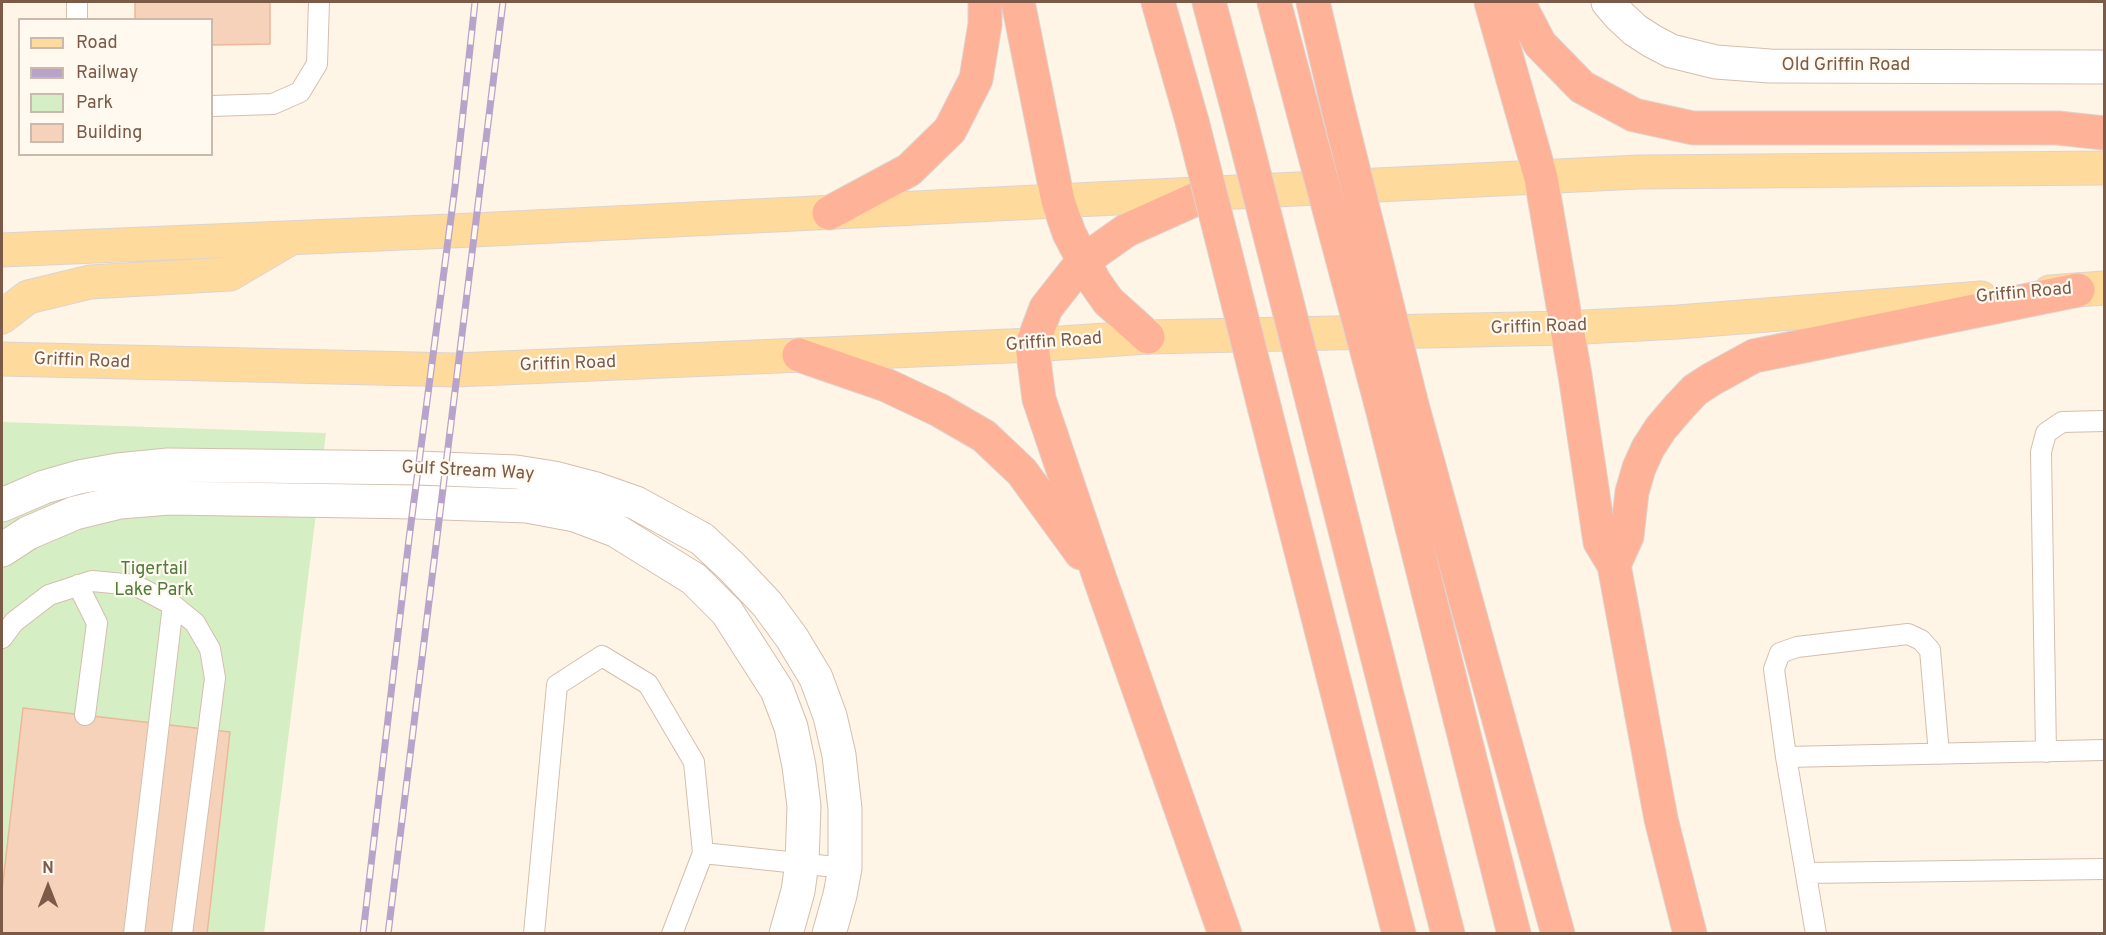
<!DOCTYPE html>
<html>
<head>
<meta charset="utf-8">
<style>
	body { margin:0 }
	#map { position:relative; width:2106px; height:935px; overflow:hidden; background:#fef5e7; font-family:Overpass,sans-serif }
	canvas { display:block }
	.frame { position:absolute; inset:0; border:3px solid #7b5a48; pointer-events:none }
	.legend { position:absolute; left:18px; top:18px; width:195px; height:138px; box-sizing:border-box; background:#fff9ef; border:2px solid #cab9ac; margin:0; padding:8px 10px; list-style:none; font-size:18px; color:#7b5a48 }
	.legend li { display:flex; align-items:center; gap:12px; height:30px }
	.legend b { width:30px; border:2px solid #cab9ac }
	.north { position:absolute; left:18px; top:857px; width:60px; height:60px; -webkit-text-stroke:4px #fff9ef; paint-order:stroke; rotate:0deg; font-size:16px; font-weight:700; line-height:24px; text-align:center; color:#7b5a48 }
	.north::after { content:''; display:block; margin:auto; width:21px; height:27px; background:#7b5a48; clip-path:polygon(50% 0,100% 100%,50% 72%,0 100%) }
</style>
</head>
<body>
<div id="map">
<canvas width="2106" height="935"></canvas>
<div class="frame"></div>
<ul class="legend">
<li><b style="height:8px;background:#ffda9d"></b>Road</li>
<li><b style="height:8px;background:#b8a3ca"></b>Railway</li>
<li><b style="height:16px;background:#d5eec3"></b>Park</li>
<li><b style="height:16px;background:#f7d2bb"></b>Building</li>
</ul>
<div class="north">N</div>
</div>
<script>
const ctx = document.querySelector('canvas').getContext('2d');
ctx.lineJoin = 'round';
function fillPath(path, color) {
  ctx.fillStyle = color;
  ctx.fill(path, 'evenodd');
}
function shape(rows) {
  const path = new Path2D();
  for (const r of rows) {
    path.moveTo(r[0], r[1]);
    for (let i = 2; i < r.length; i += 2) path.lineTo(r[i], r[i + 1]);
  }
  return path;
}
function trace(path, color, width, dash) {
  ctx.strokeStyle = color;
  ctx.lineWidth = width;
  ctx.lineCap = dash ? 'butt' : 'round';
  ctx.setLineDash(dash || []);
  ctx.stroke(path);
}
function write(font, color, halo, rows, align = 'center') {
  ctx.font = font + ' Overpass,sans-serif';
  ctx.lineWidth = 4.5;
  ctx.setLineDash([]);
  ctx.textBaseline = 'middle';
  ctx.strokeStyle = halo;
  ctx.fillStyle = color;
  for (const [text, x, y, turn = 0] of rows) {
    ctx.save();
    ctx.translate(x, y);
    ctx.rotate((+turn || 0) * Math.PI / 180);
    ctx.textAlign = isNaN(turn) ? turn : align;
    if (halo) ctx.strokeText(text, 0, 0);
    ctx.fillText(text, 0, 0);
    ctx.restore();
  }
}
const green = shape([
	[2,422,326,433,264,933,2,934]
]);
const building = shape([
	[135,2,270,2,270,44,212,45,212,20,135,20,135,2],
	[23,708,230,732,207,934,2,934,2,891,23,708]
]);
const lane = shape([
	[77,2,77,20],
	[212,106,273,104,300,92,317,64,319,2],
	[78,585,97,623,85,715],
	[2,638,14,622,49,595,92,581,135,585,173,605,195,623,210,649,215,678,182,934],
	[2046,752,2041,452,2046,433,2062,422,2104,421],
	[1786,757,2104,750],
	[703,853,845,868],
	[1806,873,2104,869],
	[134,934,173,605],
	[534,934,557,685,602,656,648,684,694,762,703,853,672,934],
	[1816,934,1786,757,1774,669,1780,653,1797,647,1908,634,1921,640,1930,650,1939,754]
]);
const street = shape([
	[1608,2,1620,16,1635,30,1652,41,1671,51,1716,62,1770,66,2104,67],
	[2,505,44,487,79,477,118,470,168,465,419,468,516,472,554,478,596,489,636,503,702,539,732,567,767,604,792,638,816,678,830,716,839,755,845,809,845,868,840,895,829,934],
	[2,550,28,533,75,513,120,502,169,498,415,502,527,506,575,515,615,530,694,579,727,612,777,690,791,727,799,766,804,806,802,863,798,891,786,934]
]);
const primary = shape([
	[2,250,474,230,1638,172,2104,168],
	[2050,292,2104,288],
	[2,317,28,297,90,282,230,274,286,241],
	[2,359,456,370,1032,345,1148,337,1566,328,1678,322,1981,298]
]);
const highway = shape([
	[1018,2,1058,201,1069,233,1094,281,1108,301,1148,337],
	[1158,2,1192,121],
	[1209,2,1239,114],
	[1274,2,1303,111],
	[1313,2,1338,108],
	[1491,2,1541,178,1575,375,1600,542,1614,565,1661,819,1690,934],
	[1518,2,1540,44,1582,87,1634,115,1693,128,2058,128,2104,133],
	[1205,195,1127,230,1083,261,1046,308,1032,345,1039,399,1100,579,1225,934],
	[829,213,909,170,950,130,976,79,985,24,985,2],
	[799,355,886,385,939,410,984,436,1022,472,1081,553],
	[1313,404,1448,934],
	[1381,404,1514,934],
	[1412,405,1558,934],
	[1265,410,1399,934],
	[1614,565,1627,536,1632,492,1639,468,1648,448,1661,428,1679,407,1695,390,1712,379,1754,356,2078,290]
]);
const rail = shape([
	[363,934,409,539,455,187,475,2],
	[388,934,503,2]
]);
const highwayBridge = shape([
	[1338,108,1412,405],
	[1303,111,1381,404],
	[1239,114,1313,404],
	[1192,121,1265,410]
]);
const streetNames = [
	["Old Griffin Road",1846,66],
	["Griffin Road",2024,294,-5],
	["Griffin Road",1539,328,-2],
	["Griffin Road",1054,343,-4],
	["Griffin Road",82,362,2],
	["Griffin Road",568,365,-2],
	["Gulf Stream Way",468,472,3]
];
const parkNames = [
	["Tigertail",154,570],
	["Lake Park",154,591]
];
fillPath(green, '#d5eec3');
fillPath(building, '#f7d2bb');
trace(building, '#ebb89a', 1.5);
trace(lane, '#d4beae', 22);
trace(street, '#d4beae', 35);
trace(primary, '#ddd4cf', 35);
trace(highway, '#ddd4cf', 35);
trace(lane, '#fff', 20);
trace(street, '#fff', 33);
trace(primary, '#ffda9d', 33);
trace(highway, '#feb298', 33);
trace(rail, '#b8a3ca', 7);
trace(rail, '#fff9ef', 4.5, [14]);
trace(highwayBridge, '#ddd4cf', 35, []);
trace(highwayBridge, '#feb298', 33);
write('18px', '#7b5a48', '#fff9ef', streetNames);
write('18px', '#4f7c3c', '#fff9ef', parkNames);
</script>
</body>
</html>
